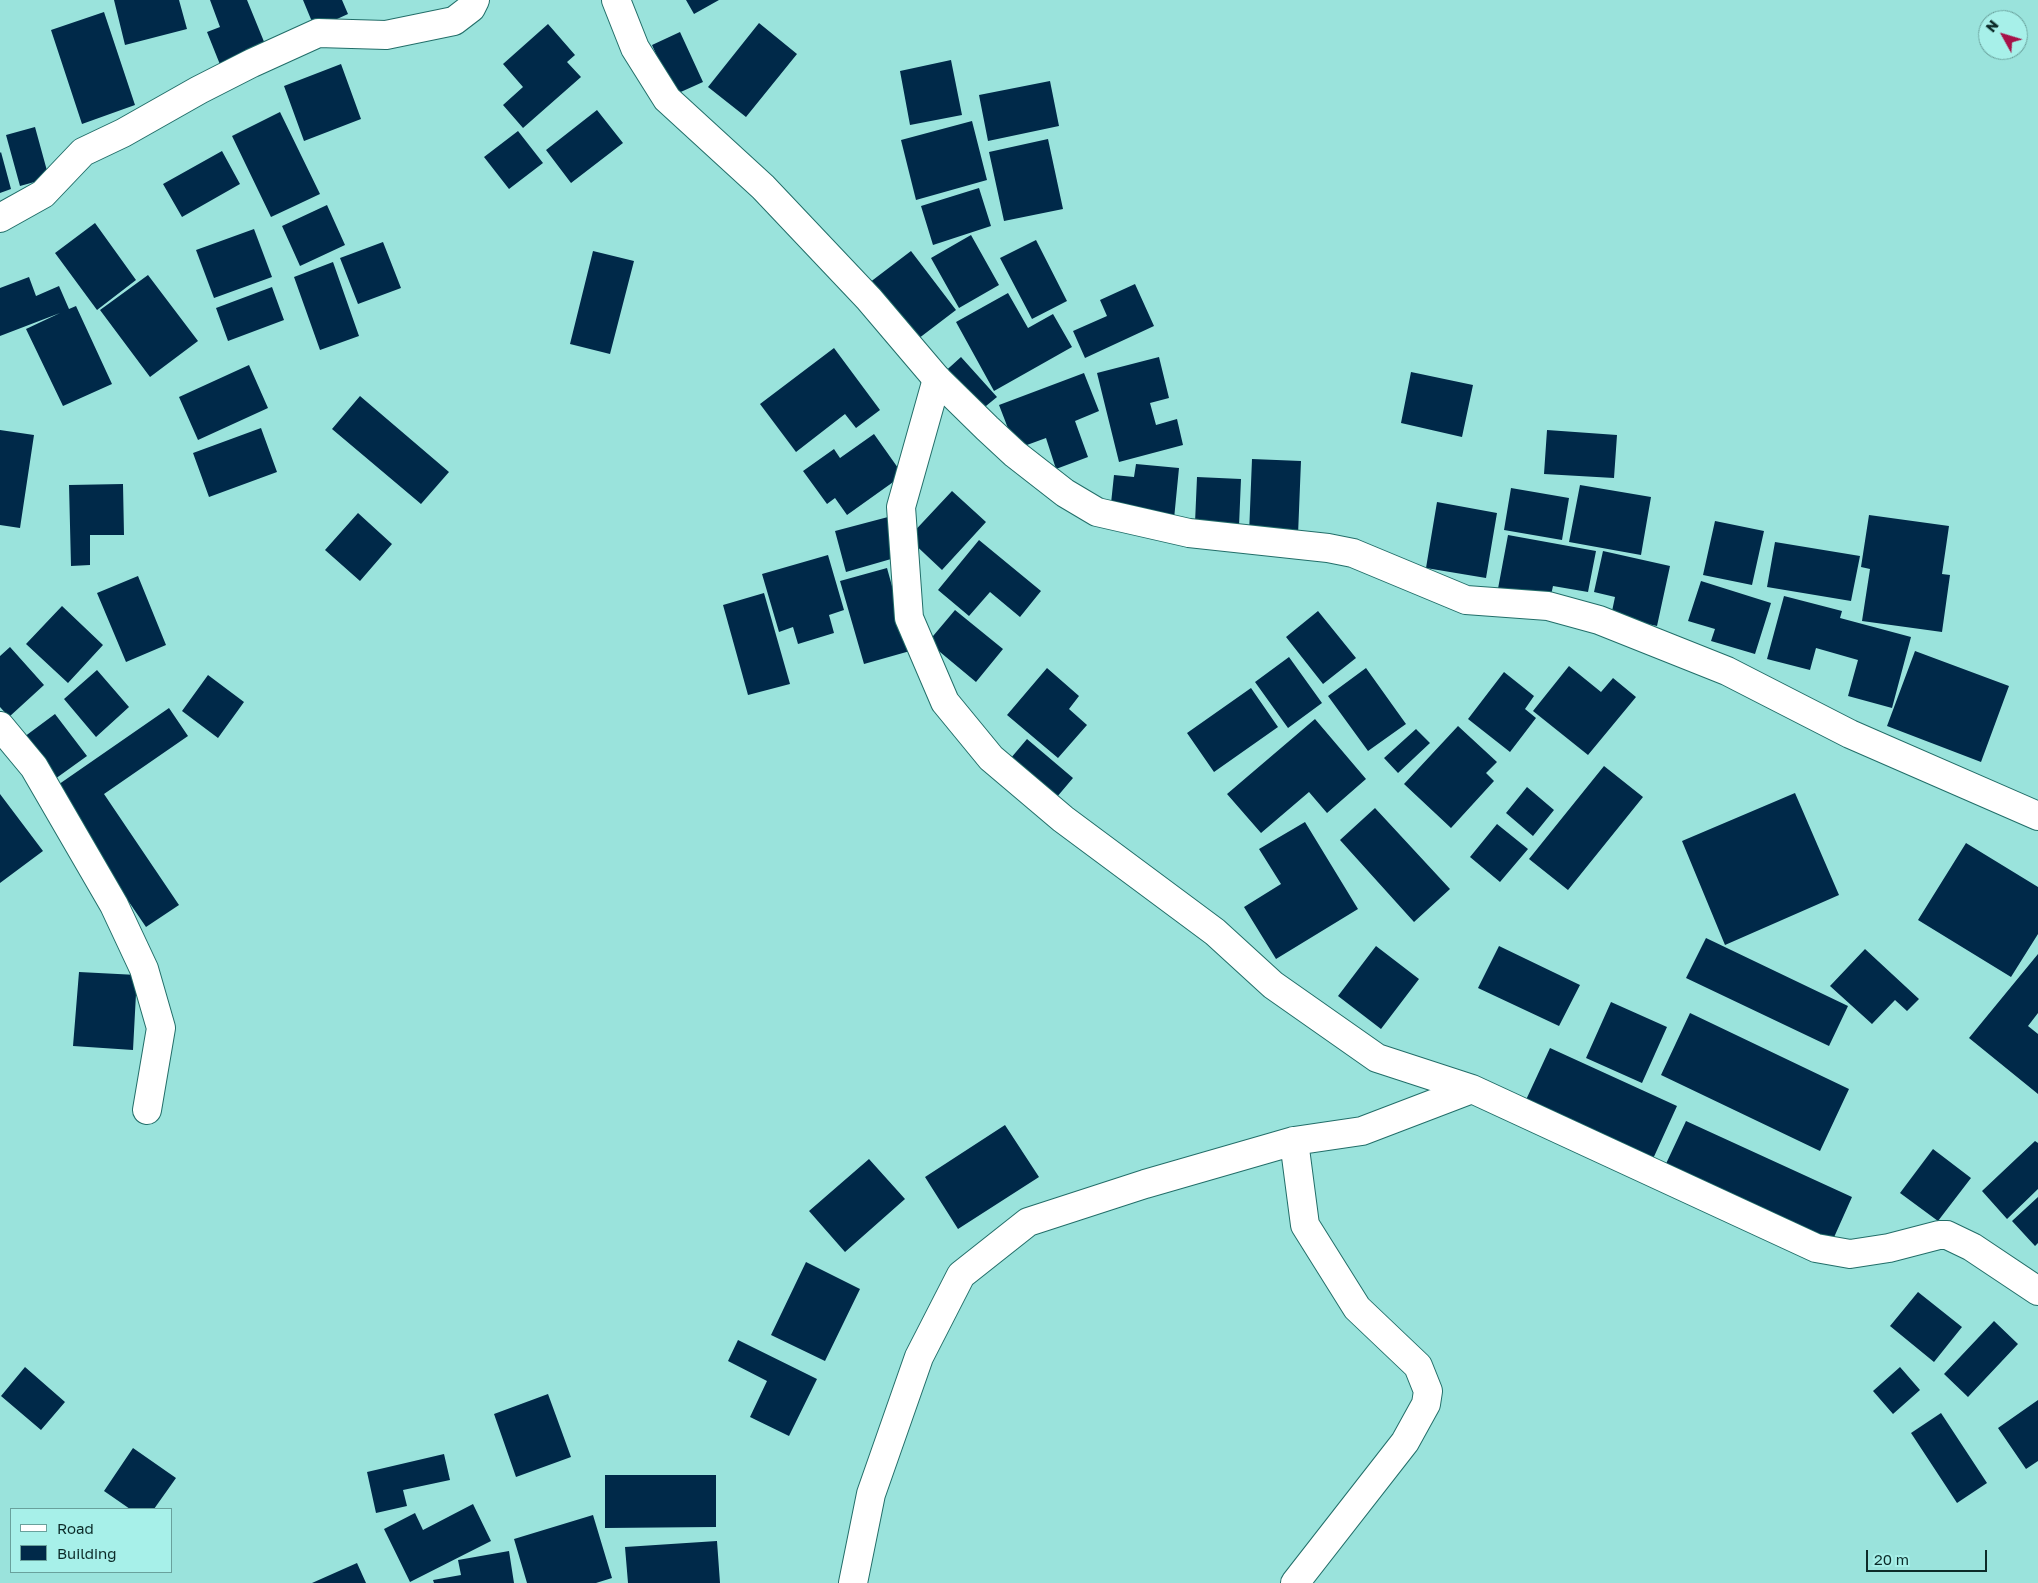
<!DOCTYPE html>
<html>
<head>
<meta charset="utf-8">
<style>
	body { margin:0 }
	#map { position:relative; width:2038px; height:1583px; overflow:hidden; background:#9ae3dc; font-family:"Golos Text",sans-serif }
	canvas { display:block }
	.legend { position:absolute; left:10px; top:1508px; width:162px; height:65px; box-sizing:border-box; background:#a7f0e9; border:1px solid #69a19c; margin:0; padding:6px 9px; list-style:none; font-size:15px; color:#0c2b29 }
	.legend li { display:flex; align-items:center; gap:10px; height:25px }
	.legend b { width:25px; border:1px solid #69a19c }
	.north { position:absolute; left:1978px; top:10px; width:50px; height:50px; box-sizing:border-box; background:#a7f0e9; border:1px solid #69a19c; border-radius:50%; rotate:309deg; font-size:14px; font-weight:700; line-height:20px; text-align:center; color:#0c2b29 }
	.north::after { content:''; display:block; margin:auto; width:18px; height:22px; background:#a71148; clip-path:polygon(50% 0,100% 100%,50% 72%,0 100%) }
	.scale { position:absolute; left:1866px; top:1550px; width:121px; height:22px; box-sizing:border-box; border:2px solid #0c2b29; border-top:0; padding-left:6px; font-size:15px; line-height:18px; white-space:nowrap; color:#0c2b29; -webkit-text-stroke:4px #a7f0e9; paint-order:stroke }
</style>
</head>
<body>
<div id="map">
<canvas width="2038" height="1583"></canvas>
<ul class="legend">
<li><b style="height:6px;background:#fff"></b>Road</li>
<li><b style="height:14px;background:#002949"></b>Building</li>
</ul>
<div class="north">N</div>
<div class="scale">20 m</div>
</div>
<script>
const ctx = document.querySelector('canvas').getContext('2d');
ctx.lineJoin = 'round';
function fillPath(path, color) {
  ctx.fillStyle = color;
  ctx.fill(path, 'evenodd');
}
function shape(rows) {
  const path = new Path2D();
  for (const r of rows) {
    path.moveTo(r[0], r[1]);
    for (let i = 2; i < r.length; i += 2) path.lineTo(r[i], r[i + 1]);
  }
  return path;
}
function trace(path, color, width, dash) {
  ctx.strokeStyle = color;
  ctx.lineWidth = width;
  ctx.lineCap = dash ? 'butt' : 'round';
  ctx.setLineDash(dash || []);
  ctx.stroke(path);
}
const building = shape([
	[114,0,179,0,187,29,125,45],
	[210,0,247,0,267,49,221,67,207,32,220,27],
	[303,0,342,0,348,14,315,29],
	[686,0,719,0,694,14],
	[104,12,135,105,82,124,51,30],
	[759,23,797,54,746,117,708,87],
	[548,24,575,55,567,62,581,77,523,128,503,105,523,87,503,64],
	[680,32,703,82,674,95,652,45],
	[951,60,962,115,910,125,900,71],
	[341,64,361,119,304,141,284,86],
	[1050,81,1059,126,988,141,979,95],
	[597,110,623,143,571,183,546,150],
	[280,112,320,194,271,217,232,136],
	[972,121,987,180,916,200,901,140],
	[35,127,49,178,20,186,6,135],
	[518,131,543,163,509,189,484,157],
	[1048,139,1063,209,1004,221,989,152],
	[222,151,240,184,182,217,163,184],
	[1,152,11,189,0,193,0,153],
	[979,188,991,226,933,245,921,206],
	[327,205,345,245,300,266,282,226],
	[95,223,136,280,97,310,55,253],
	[254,229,272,277,214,298,196,250],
	[971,235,999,285,959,308,931,258],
	[1036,240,1067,301,1032,319,1000,258],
	[383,242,401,288,358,304,340,258],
	[593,251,634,261,610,354,570,344],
	[911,251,956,310,910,345,865,286],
	[333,262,359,336,320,350,294,277],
	[148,275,198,341,150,377,100,310],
	[29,277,36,296,59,286,69,309,76,306,112,384,63,406,26,329,60,313,0,336,0,288],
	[1135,284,1154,326,1085,358,1073,331,1107,316,1100,300],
	[272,287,284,320,228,341,216,308],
	[1008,293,1028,328,1053,314,1072,347,994,391,956,322],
	[834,348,880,410,856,428,845,414,796,452,760,404],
	[961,357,997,397,975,415,940,376],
	[1159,357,1169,398,1150,403,1156,425,1177,419,1183,445,1119,462,1097,373],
	[249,365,268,408,198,440,179,397],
	[1411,372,1473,385,1462,437,1401,423],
	[1084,373,1099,411,1075,421,1088,457,1056,469,1046,438,1016,449,999,405],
	[360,396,449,472,421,504,332,429],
	[261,428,277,472,209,497,193,453],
	[0,430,34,435,20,528,0,525],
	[1547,430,1617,435,1614,478,1544,474],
	[874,434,903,475,847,515,835,498,827,504,803,471,834,449,840,458],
	[1252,459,1301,461,1298,535,1249,534],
	[1136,464,1179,468,1174,519,1110,513,1114,475,1134,477],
	[1197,477,1241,479,1239,526,1195,523],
	[123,484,124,535,90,535,90,565,71,566,69,485],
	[1580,485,1651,497,1641,555,1569,542],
	[1511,488,1569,498,1562,540,1504,530],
	[952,491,986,522,942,570,908,538],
	[1437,502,1497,513,1486,578,1426,568],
	[358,513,392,544,360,581,325,550],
	[1869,515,1949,526,1942,574,1950,575,1942,632,1862,621,1870,569,1861,567],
	[888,517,898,557,846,572,835,531],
	[1715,521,1764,531,1752,585,1703,575],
	[1508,535,1596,551,1588,592,1553,586,1549,604,1497,594],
	[979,540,1041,591,1020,617,990,592,969,616,938,590],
	[1775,542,1860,556,1851,601,1767,587],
	[1603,551,1670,566,1657,626,1611,616,1615,597,1594,592],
	[828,555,844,610,829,615,834,633,798,644,793,627,779,632,762,574],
	[887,568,910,651,864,664,840,581],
	[138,576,166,645,126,662,97,593],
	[1701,581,1771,603,1755,654,1711,641,1715,629,1688,621],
	[764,593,790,684,748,695,723,605],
	[1784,596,1842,611,1840,618,1911,637,1892,708,1848,696,1858,660,1816,648,1810,670,1767,659],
	[62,606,103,645,68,683,26,644],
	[955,610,1003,649,976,682,928,642],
	[1318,611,1356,658,1323,684,1286,637],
	[10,647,44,685,9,717,0,707,0,656],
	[1915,651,2009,686,1981,762,1887,726],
	[1289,657,1322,703,1288,728,1255,682],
	[1569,666,1601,692,1613,678,1636,697,1588,755,1533,711],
	[1047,668,1079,696,1069,709,1087,725,1058,758,1007,715],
	[1366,668,1406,724,1368,751,1328,696],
	[97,670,129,707,96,737,64,699],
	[1504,672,1534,696,1525,709,1536,718,1510,752,1468,719],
	[208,675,244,702,218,738,182,711],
	[1251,688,1278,727,1214,772,1187,733],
	[169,708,188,736,104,794,179,905,146,927,52,789],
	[55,714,87,756,55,779,24,737],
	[1315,719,1366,779,1327,813,1309,792,1261,833,1227,794],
	[1458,726,1497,762,1486,773,1494,781,1451,828,1404,784],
	[1416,729,1430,743,1398,773,1384,758],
	[1027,739,1073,778,1051,804,1005,765],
	[1604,766,1643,797,1568,890,1529,859],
	[1527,787,1554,810,1533,836,1506,813],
	[1795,793,1839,895,1725,945,1682,841],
	[0,794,43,851,0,883],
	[1375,808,1450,889,1414,922,1340,840],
	[1305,822,1358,909,1276,959,1244,907,1281,884,1259,849],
	[1497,824,1528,849,1500,882,1470,857],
	[1966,843,2038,887,2038,934,2011,977,1918,920],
	[1706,938,1848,1006,1829,1046,1686,978],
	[1376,946,1419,979,1381,1029,1338,996],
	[1499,946,1580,985,1559,1026,1478,988],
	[1865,949,1919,999,1907,1011,1895,1000,1872,1024,1830,986],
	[2038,954,2038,1013,2028,1026,2038,1034,2038,1094,1969,1038],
	[79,972,137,975,133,1050,73,1046],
	[1611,1002,1667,1027,1642,1083,1586,1058],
	[1690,1013,1849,1089,1820,1151,1661,1075],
	[1550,1048,1677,1106,1652,1161,1525,1102],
	[1686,1121,1852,1197,1831,1244,1664,1168],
	[1005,1125,1039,1177,958,1229,925,1177],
	[2035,1141,2038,1143,2038,1189,2007,1219,1982,1191],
	[1933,1149,1971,1178,1938,1221,1900,1193],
	[869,1159,905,1199,845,1252,809,1211],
	[2038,1197,2038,1243,2035,1246,2012,1221],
	[806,1262,860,1289,825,1361,771,1335],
	[1918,1292,1962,1327,1934,1362,1890,1326],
	[1994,1321,2018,1344,1968,1397,1944,1374],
	[738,1340,817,1379,789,1436,750,1417,767,1381,728,1361],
	[25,1367,65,1402,41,1430,1,1396],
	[1900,1367,1920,1390,1893,1414,1873,1391],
	[548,1394,571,1457,516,1477,494,1414],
	[2038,1400,2038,1461,2026,1469,1998,1428],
	[1941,1413,1987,1483,1957,1503,1911,1433],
	[133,1448,176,1478,154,1509,130,1509,104,1491],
	[444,1454,450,1480,403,1490,407,1506,376,1513,367,1472],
	[605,1475,716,1475,716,1527,605,1528],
	[473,1504,491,1541,410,1582,384,1529,415,1513,423,1530],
	[593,1515,612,1578,596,1583,527,1583,514,1539],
	[717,1541,720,1583,628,1583,625,1547],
	[509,1551,514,1583,434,1583,433,1580,461,1575,458,1560],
	[357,1563,366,1583,312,1583]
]);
const street = shape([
	[0,218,43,194,83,152,123,133,199,90,252,63,318,33,386,35,454,21,471,8,475,0],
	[937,379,901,507,909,618,945,702,991,758,1063,819,1215,932,1273,985,1377,1058,1472,1089],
	[0,726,34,767,114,905,144,969,161,1028,147,1110],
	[1294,1141,1305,1225,1357,1308,1418,1366,1428,1391,1426,1404,1405,1442,1295,1583],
	[853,1583,871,1494,919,1357,961,1275,1028,1222,1145,1184,1294,1141,1362,1131,1472,1089,1816,1248,1850,1254,1889,1248,1939,1235,1947,1235,1972,1247,2038,1291]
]);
const secondary = shape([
	[616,0,635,48,667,99,763,187,869,299,937,379,987,428,1015,454,1065,493,1097,512,1189,533,1328,548,1353,553,1466,600,1548,606,1599,620,1727,671,1850,734,2038,816]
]);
fillPath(building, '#002949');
trace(street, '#226e69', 30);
trace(secondary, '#226e69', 30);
trace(street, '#fff', 28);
trace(secondary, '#fff', 28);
</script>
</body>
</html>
